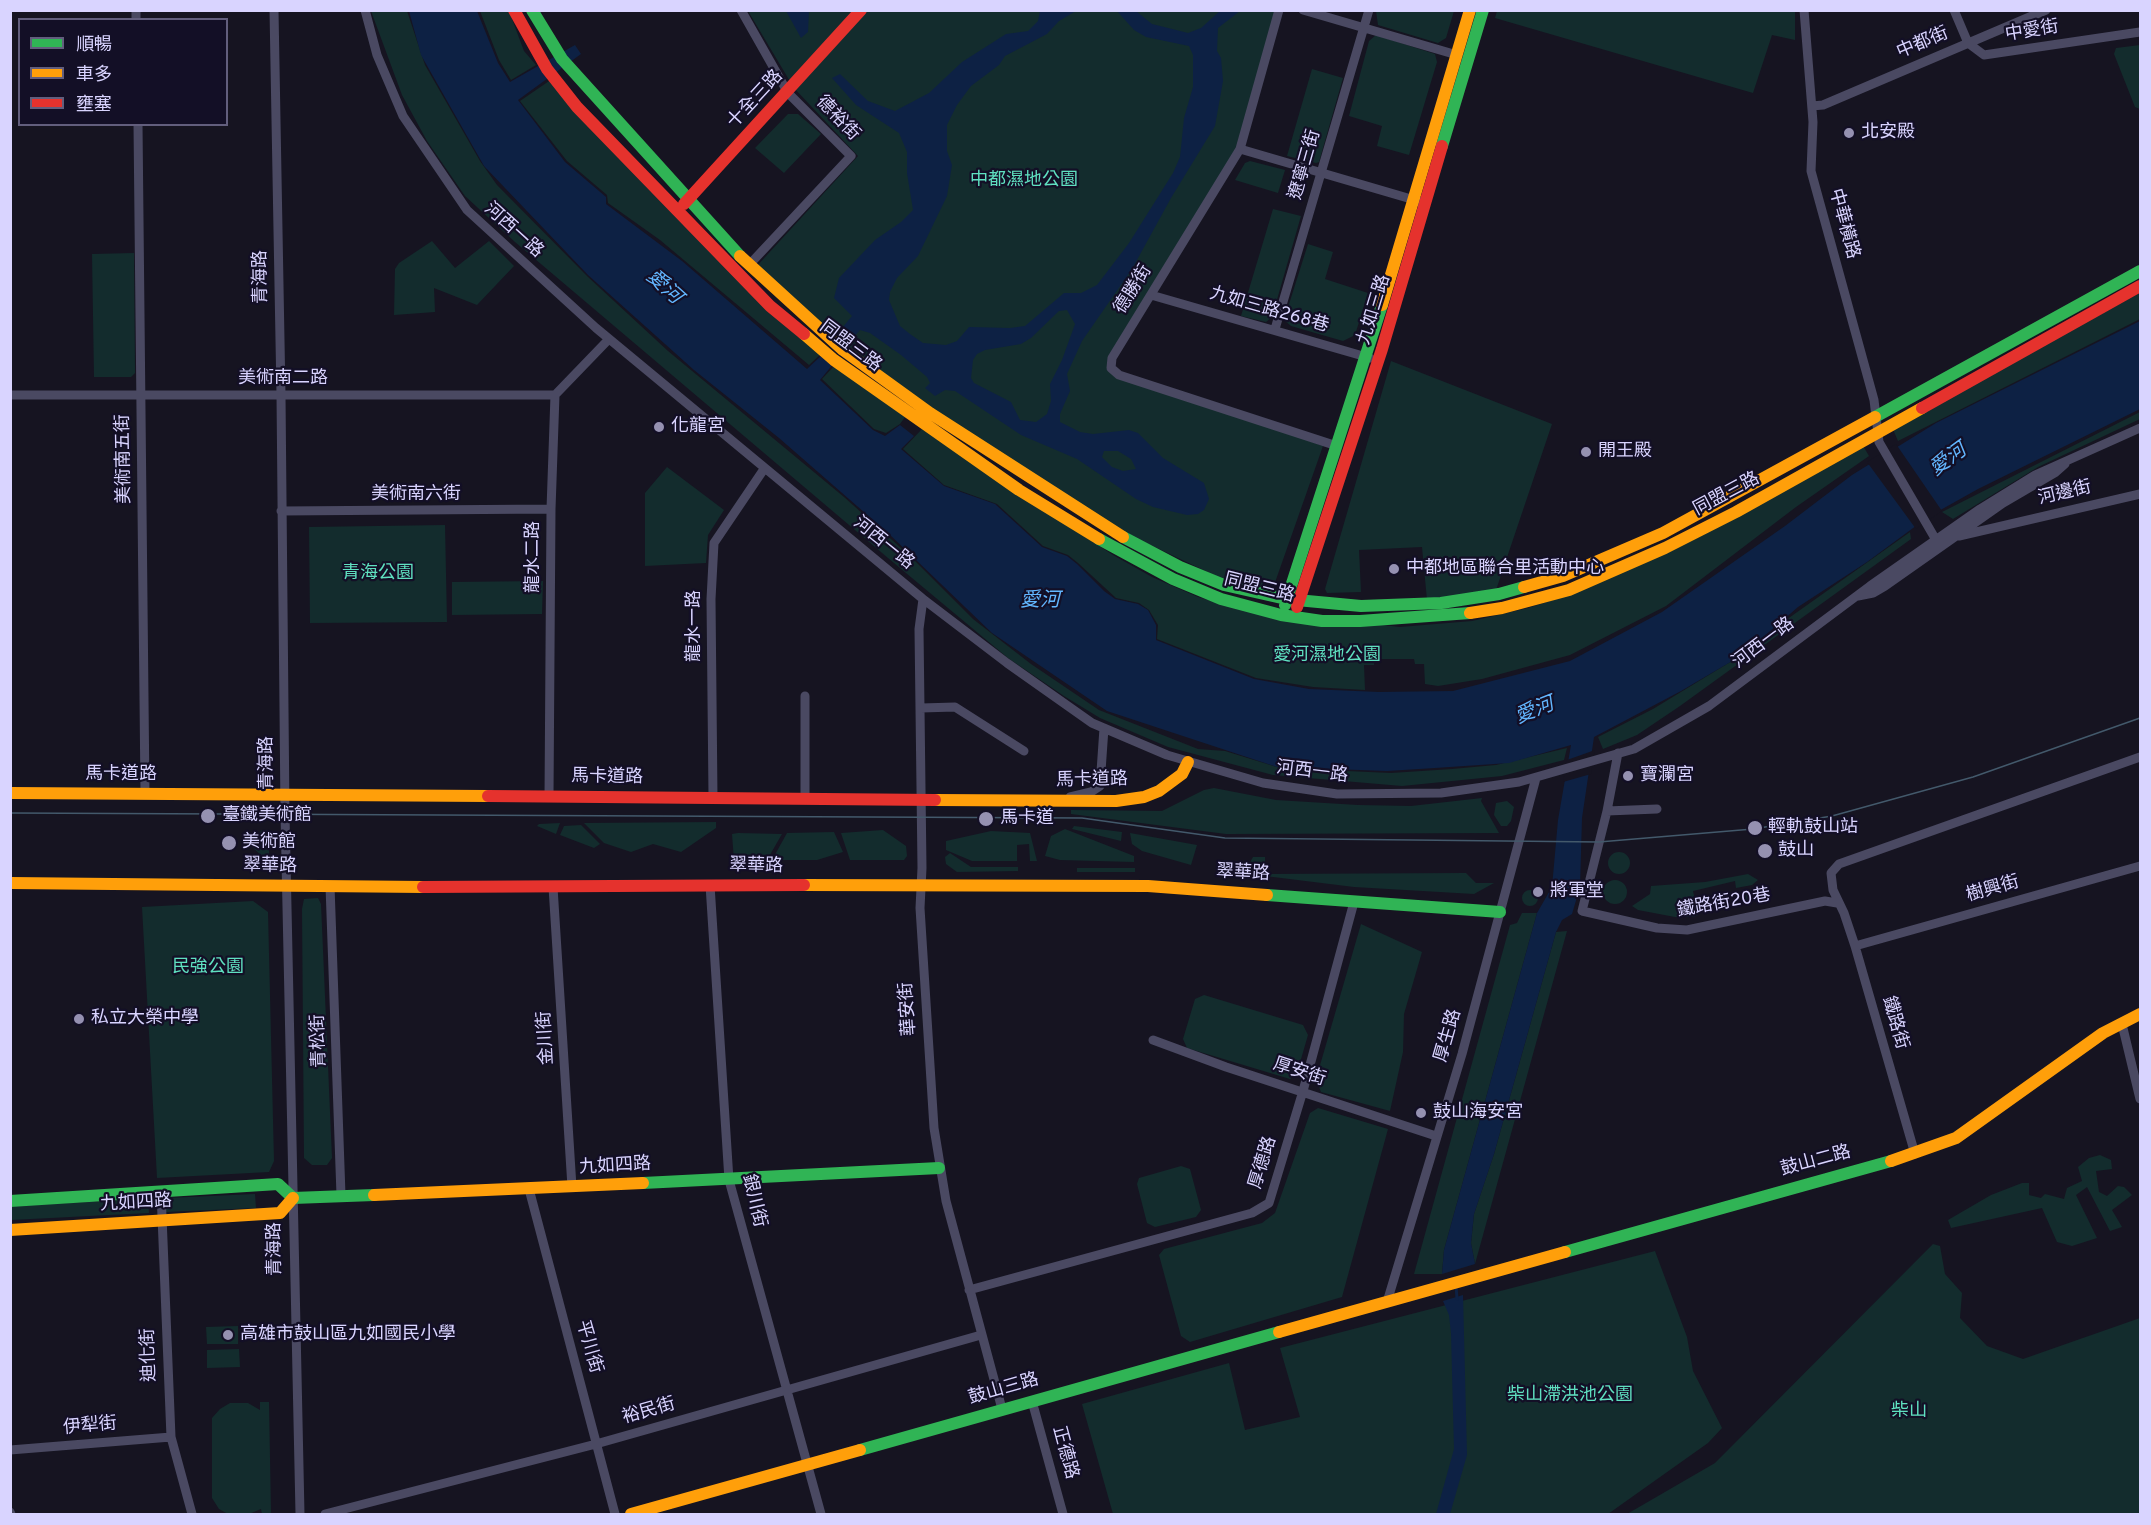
<!DOCTYPE html>
<html>
<head>
<meta charset="utf-8">
<style>
	body { margin:0 }
	#map { position:relative; width:2151px; height:1525px; overflow:hidden; background:#161421; font-family:Overpass,"Noto Sans TC",sans-serif }
	canvas { display:block }
	.frame { position:absolute; inset:0; border:12px solid #d9d4ff; pointer-events:none }
	.legend { position:absolute; left:18px; top:18px; width:210px; height:108px; box-sizing:border-box; background:#130f26; border:2px solid #625e7d; margin:0; padding:8px 10px; list-style:none; font-size:18px; color:#d9d4ff }
	.legend li { display:flex; align-items:center; gap:12px; height:30px }
	.legend b { width:30px; border:2px solid #625e7d }
</style>
</head>
<body>
<div id="map">
<canvas width="2151" height="1525"></canvas>
<div class="frame"></div>
<ul class="legend">
<li><b style="height:8px;background:#30b455"></b>順暢</li>
<li><b style="height:8px;background:#ff9f0a"></b>車多</li>
<li><b style="height:8px;background:#e5322d"></b>壅塞</li>
</ul>
</div>
<script>
const ctx = document.querySelector('canvas').getContext('2d');
ctx.lineJoin = 'round';
function fillPath(path, color) {
  ctx.fillStyle = color;
  ctx.fill(path, 'evenodd');
}
function shape(rows) {
  const path = new Path2D();
  for (const r of rows) {
    if (r.length === 3) {
      path.moveTo(r[0] + r[2], r[1]);
      path.arc(r[0], r[1], r[2], 0, 2 * Math.PI);
      continue;
    }
    path.moveTo(r[0], r[1]);
    for (let i = 2; i < r.length; i += 2) path.lineTo(r[i], r[i + 1]);
  }
  return path;
}
function trace(path, color, width, dash) {
  ctx.strokeStyle = color;
  ctx.lineWidth = width;
  ctx.lineCap = dash ? 'butt' : 'round';
  ctx.setLineDash(dash || []);
  ctx.stroke(path);
}
function write(font, color, halo, rows, align = 'center') {
  ctx.font = font + ' Overpass,"Noto Sans TC",sans-serif';
  ctx.lineWidth = 4.5;
  ctx.setLineDash([]);
  ctx.textBaseline = 'middle';
  ctx.strokeStyle = halo;
  ctx.fillStyle = color;
  for (const [text, x, y, turn = 0] of rows) {
    ctx.save();
    ctx.translate(x, y);
    ctx.rotate((+turn || 0) * Math.PI / 180);
    ctx.textAlign = isNaN(turn) ? turn : align;
    if (halo) ctx.strokeText(text, 0, 0);
    ctx.fillText(text, 0, 0);
    ctx.restore();
  }
}
const green = shape([
	[371,11,407,11,425,65,480,161,497,185,588,277,668,351,844,497,911,557,973,619,1031,664,1099,710,1198,749,1225,751,1280,768,1391,773,1452,769,1496,765,1567,748,1564,760,1502,776,1402,786,1273,775,1168,747,1100,718,1064,696,1008,658,888,558,515,242,465,196,427,141,402,95],
	[480,11,509,11,524,51,536,65,511,80,499,60],
	[748,11,1279,11,1240,149,1112,358,1111,368,1323,446,1272,591,1218,577,1134,537,1030,474,931,409,846,345,756,267,858,156,794,88],
	[1376,11,1376,10,1454,11,1446,38,1438,43,1378,25],
	[1497,11,1795,11,1795,40,1772,35,1753,93,1495,18],
	[1376,35,1435,54,1437,62,1409,155,1377,146,1382,126,1349,116,1369,41],
	[2140,45,2140,109,2135,107,2114,54,2116,48],
	[1312,69,1343,78,1319,162,1316,163,1287,156],
	[552,79,822,353,809,365,660,240,608,203,607,195,567,161,520,101],
	[788,114,798,114,821,134,784,173,755,148],
	[1250,161,1285,170,1278,193,1235,180,1245,163],
	[1273,209,1301,216,1272,317,1266,322,1241,316],
	[432,241,455,268,489,241,514,266,477,305,434,288,435,312,394,315,395,269,399,263],
	[1308,244,1333,252,1325,279,1368,293,1355,335,1343,341,1291,326,1284,320],
	[134,253,135,373,131,377,94,377,92,254],
	[2140,293,2140,319,1898,441,1892,427],
	[1391,361,1552,424,1496,590,1427,600,1422,547,1359,550,1361,592,1327,593,1325,589],
	[836,364,905,417,900,424,886,433,874,429,822,379],
	[2140,412,2140,419,2038,467,1953,519,1942,512],
	[922,429,1113,555,1152,577,1198,597,1235,608,1400,627,1472,621,1528,608,1575,593,1862,444,1869,456,1796,507,1666,606,1570,655,1482,679,1438,686,1425,684,1424,664,1415,664,1414,659,1374,659,1374,665,1364,665,1365,690,1313,687,1256,678,1157,639,1158,625,1149,610,1139,603,1116,598,1078,563,1068,555,1043,546,997,504,944,485,903,449],
	[667,467,724,510,708,535,706,563,645,566,645,493],
	[445,525,447,622,310,623,309,527],
	[1910,532,1911,539,1680,706,1637,735,1603,749,1598,737,1653,709,1745,653,1786,620],
	[543,581,542,614,452,615,452,582],
	[1214,788,1276,800,1358,805,1411,806,1482,798,1481,801,1499,833,1226,834,1071,814,1071,810,1162,811,1204,790],
	[1507,801,1514,807,1511,821,1507,826,1501,826,1494,815,1496,803],
	[716,822,716,828,681,852,653,844,631,852,604,843,584,823],
	[560,823,556,834,537,826,539,824],
	[581,825,600,844,594,848,560,835,564,826],
	[1074,826,1122,832,1121,841,1072,829],
	[1065,829,1134,856,1134,862,1060,860,1045,856,1051,836],
	[262,830,269,830,269,858,264,858,249,844],
	[883,830,906,846,907,856,904,860,850,860,841,833],
	[991,831,1030,833,1037,861,1030,861,1029,844,1017,845,1017,861,972,861,946,850,946,841],
	[834,832,843,852,817,860,772,860,787,833],
	[738,833,782,834,767,860,734,861,732,834],
	[1130,833,1197,845,1191,865,1142,851,1132,844],
	[1619,863,11],
	[950,853,971,867,1018,867,1018,871,957,872,946,864,945,857],
	[1253,857,1265,857,1265,874,1466,873,1476,883,1494,883,1474,894,1354,887,1249,874,1248,866],
	[1077,868,1135,868,1135,872,1077,872],
	[1748,874,1758,880,1752,885,1736,888,1735,881,1693,891,1698,915,1694,917,1675,917,1638,910,1632,906,1650,894,1651,886,1705,882],
	[1615,892,12],
	[1751,890,1767,900,1758,902,1757,898,1742,901,1741,892],
	[1530,898,8],
	[318,898,321,904,332,1158,327,1165,312,1165,304,1158,302,909,304,899],
	[253,901,268,912,274,1161,269,1172,157,1178,142,907],
	[1522,913,1537,913,1444,1250,1442,1274,1414,1274,1510,925,1517,923],
	[1361,924,1422,952,1404,1014,1403,1052,1390,1111,1321,1092,1316,1079],
	[1567,931,1475,1264,1471,1243,1474,1214,1494,1154,1556,932],
	[1204,995,1303,1025,1308,1035,1297,1073,1290,1079,1187,1048,1183,1039,1195,999],
	[1318,1108,1388,1129,1342,1297,1190,1342,1181,1336,1159,1255,1164,1249,1262,1223,1275,1213,1310,1113],
	[2100,1155,2111,1160,2112,1169,2096,1171,2099,1192,2107,1196,2118,1186,2124,1187,2132,1195,2112,1210,2122,1227,2110,1231,2087,1187,2076,1195,2097,1238,2072,1246,2057,1242,2042,1208,1951,1228,1948,1220,1991,1195,2022,1183,2029,1183,2029,1195,2041,1198,2045,1194,2064,1199,2067,1188,2082,1181,2078,1167,2089,1158],
	[1181,1166,1190,1169,1201,1210,1196,1217,1155,1227,1147,1223,1137,1184,1139,1178],
	[255,1194,256,1208,166,1212,166,1198],
	[148,1199,149,1213,11,1220,11,1206],
	[1933,1244,1940,1246,1945,1274,1962,1293,1960,1318,1987,1346,2023,1359,2140,1318,2140,1514,1627,1514,1715,1463],
	[1655,1251,1687,1337,1693,1371,1722,1428,1708,1443,1608,1514,1113,1514,1082,1404,1229,1363,1245,1430,1300,1417,1280,1348],
	[238,1326,238,1344,207,1344,206,1327],
	[239,1349,240,1367,207,1368,207,1350],
	[260,1402,269,1402,271,1514,262,1514,261,1509,249,1514,228,1514,219,1509,212,1498,212,1418,220,1409,230,1403,248,1403,260,1410]
]);
const water = shape([
	[409,11,477,11,498,63,510,82,575,45,581,54,518,100,565,162,606,197,606,204,682,261,807,369,823,354,834,363,820,380,873,430,885,436,900,425,914,436,901,449,944,486,995,504,1042,547,1067,556,1077,564,1104,591,1115,599,1138,604,1148,610,1156,625,1156,640,1254,679,1309,689,1379,692,1453,691,1570,661,1662,612,1785,526,1852,475,1936,423,2140,321,2140,409,1978,489,1928,517,1867,562,1798,607,1744,654,1681,691,1594,737,1582,818,1580,887,1572,914,1562,920,1556,932,1494,1154,1474,1214,1471,1243,1475,1264,1442,1274,1444,1250,1537,913,1552,887,1558,820,1571,745,1509,763,1435,768,1387,771,1277,767,1107,711,992,633,888,533,779,438,694,370,588,275,484,166,421,55],
	[786,11,809,11,808,32,801,38],
	[1040,11,1076,11,1059,21,1047,34,1005,56,999,65,971,86,957,105,947,125,947,151,952,165,947,196,918,256,897,278,890,292,889,300,900,326,910,334,923,343,946,345,957,341,969,327,1010,328,1025,326,1064,293,1081,293,1097,285,1129,243,1173,173,1180,157,1184,118,1193,87,1193,55,1189,46,1146,37,1134,30,1117,11,1136,11,1152,24,1188,33,1201,28,1220,11,1240,11,1218,28,1217,51,1221,58,1223,81,1215,126,1171,198,1132,269,1082,341,1067,374,1070,391,1060,414,1060,422,1080,432,1093,434,1129,430,1138,433,1163,458,1204,483,1209,499,1204,510,1198,514,1187,515,1153,507,1136,499,1077,459,1021,435,955,391,945,390,935,396,925,388,930,383,927,377,901,355,870,333,860,330,853,338,842,328,852,316,834,298,839,278,875,240,901,222,913,210,907,173,907,152,899,133,856,105,832,78,840,74,868,101,895,111,929,93,962,62,1006,34,1028,31,1038,21],
	[1067,310,1075,324,1062,360,1050,384,1051,401,1047,414,1036,422,1020,420,1011,402,974,383,971,378,973,360,977,354,985,350,1021,344,1031,338,1059,311],
	[1104,451,1118,451,1131,459,1136,469,1123,471,1112,467,1102,457],
	[1463,1295,1467,1455,1450,1514,1436,1514,1454,1449,1451,1333,1449,1315,1443,1301]
]);
const pier = shape([
	[1896,444,1942,511,1916,529,1867,462],
	[1595,750,1591,774,1563,782,1567,760]
]);
const stream = shape([
	[1456,1285,1457,1299]
]);
const street = shape([
	[136,10,136,20],
	[274,10,281,395,285,814,300,1514],
	[365,10,377,55,403,116,467,210,596,328,923,599,1007,663,1092,723,1167,755,1263,783,1337,794,1441,793,1519,782,1634,749,1709,706,1870,586,1980,509,2035,475,2140,428],
	[741,10,788,93,851,156,749,265],
	[1279,10,1240,149,1112,358,1111,368,1119,375,1337,446],
	[1303,10,1457,55],
	[1804,10,1813,122,1811,171,1874,400,1879,442,1936,540],
	[1954,10,1968,43,1984,55,2140,32],
	[1812,106,1823,105,2046,10],
	[138,124,145,793],
	[1240,149,1418,201],
	[1151,295,1370,358],
	[1275,329,1369,10],
	[10,395,555,395],
	[281,511,551,509],
	[1959,536,2140,494],
	[1858,596,1873,593,1885,586,2003,503,2056,472,2065,464],
	[923,599,919,629,922,868,920,908,934,1128,946,1201,1002,1409],
	[921,708,955,707,1024,751],
	[1618,753,1607,811,1582,911,1657,928,1687,930,1825,901,1837,903],
	[549,796,551,509,555,395,609,339],
	[805,796,805,696],
	[713,797,711,599,714,543,764,469],
	[1070,797,1091,792,1100,786,1104,728],
	[1607,811,1657,809],
	[710,885,729,1180,821,1514],
	[330,886,341,1195],
	[553,887,572,1187],
	[1855,946,2140,866],
	[2122,1024,2140,1099],
	[1153,1040,1226,1067,1436,1136],
	[1915,1154,1855,946,1844,913,1833,890,1831,873,1839,864,2140,757],
	[529,1189,615,1514],
	[161,1192,171,1437,192,1514],
	[969,1290,1252,1213,1269,1203,1303,1091,1354,902],
	[1387,1302,1462,1054,1536,778],
	[1032,1401,1063,1514],
	[10,1450,171,1437],
	[10,1512,11,1514],
	[325,1514,596,1444,981,1335]
]);
const fast = shape([
	[532,10,562,59,740,256],
	[1442,146,1483,10],
	[1875,417,2140,271],
	[1123,537,1180,567,1224,585,1286,599,1361,606,1441,603,1499,594,1524,587],
	[1099,539,1173,579,1221,599,1281,615,1322,621,1360,621,1470,613],
	[1285,605,1382,305],
	[1267,895,1500,912],
	[643,1183,939,1168],
	[10,1201,278,1184,293,1198,374,1195],
	[1565,1252,1891,1161],
	[860,1450,1279,1332]
]);
const slow = shape([
	[740,256,843,350,930,413,1123,537],
	[1382,305,1470,10],
	[804,334,834,360,1019,490,1099,539],
	[1524,587,1563,576,1663,533,1875,417],
	[1470,613,1502,608,1569,590,1665,548,1736,512,1922,408],
	[10,793,488,796],
	[935,800,1116,801,1144,797,1159,791,1182,774,1188,762],
	[10,883,423,887],
	[804,885,1148,886,1267,895],
	[1891,1161,1956,1138,2103,1033,2140,1014],
	[374,1195,643,1183],
	[10,1230,280,1213,293,1198],
	[1279,1332,1565,1252],
	[631,1514,860,1450]
]);
const jam = shape([
	[514,10,547,69,577,107,770,306,804,334],
	[684,204,861,10],
	[1922,408,2140,286],
	[1297,607,1382,349,1442,146],
	[488,796,935,800],
	[423,887,804,885]
]);
const tram = shape([
	[10,813,1082,818,1225,838,1599,842,1753,829,1832,816,1973,777,2140,718]
]);
const markers = [
	[1849,133,6,"#9591b1"],
	[659,427,6,"#9591b1"],
	[1586,452,6,"#9591b1"],
	[1394,569,6,"#9591b1"],
	[1628,776,6,"#9591b1"],
	[208,816,8,"#9591b1"],
	[986,819,8,"#9591b1"],
	[1755,828,8,"#9591b1"],
	[229,843,8,"#9591b1"],
	[1765,851,8,"#9591b1"],
	[1538,892,6,"#9591b1"],
	[79,1019,6,"#9591b1"],
	[1421,1113,6,"#9591b1"],
	[228,1335,6,"#9591b1"]
];
const streetNames = [
	["中愛街",2032,32,-9],
	["中都街",1923,44,-23],
	["十全三路",756,100,-47],
	["德裕街",837,119,46],
	["遼寧三街",1306,165,-74],
	["中華橫路",1843,224,75],
	["河西一路",513,231,42],
	["青海路",262,277,-91],
	["德勝街",1134,290,-58],
	["九如三路",1375,310,-73],
	["九如三路268巷",1269,311,16],
	["同盟三路",850,347,37],
	["美術南二路",283,379],
	["美術南五街",125,459,-91],
	["河邊街",2065,494,-13],
	["美術南六街",416,495],
	["同盟三路",1727,495,-28],
	["河西一路",883,544,39],
	["龍水二路",534,557,-90],
	["同盟三路",1259,589,14],
	["龍水一路",695,626,-90],
	["河西一路",1764,644,-37],
	["青海路",268,763,-91],
	["河西一路",1312,773,7],
	["馬卡道路",121,775],
	["馬卡道路",607,778,1],
	["馬卡道路",1092,781,-1],
	["翠華路",270,867,1],
	["翠華路",756,867,1],
	["翠華路",1243,874,3],
	["樹興街",1993,890,-16],
	["鐵路街20巷",1724,904,-10],
	["華安街",909,1009,-94],
	["鐵路街",1894,1023,74],
	["厚生路",1449,1036,-74],
	["金川街",547,1038,-93],
	["青松街",320,1041,-92],
	["厚安街",1299,1073,18],
	["鼓山二路",1816,1162,-15],
	["厚德路",1264,1163,-73],
	["九如四路",615,1167,-3],
	["銀川街",753,1201,77],
	["九如四路",136,1204,-3],
	["青海路",276,1249,-91],
	["平川街",588,1347,74],
	["迪化街",150,1355,-92],
	["鼓山三路",1004,1390,-16],
	["裕民街",649,1412,-16],
	["伊犁街",90,1427,-5],
	["正德路",1064,1453,75]
];
const poiNames = [
	["北安殿",1861,133],
	["化龍宮",671,427],
	["開王殿",1598,452],
	["中都地區聯合里活動中心",1406,569],
	["寶瀾宮",1640,776],
	["臺鐵美術館",222,816],
	["馬卡道",1000,819],
	["輕軌鼓山站",1768,828],
	["美術館",242,843],
	["鼓山",1778,851],
	["將軍堂",1550,892],
	["私立大榮中學",91,1019],
	["鼓山海安宮",1433,1113],
	["高雄市鼓山區九如國民小學",240,1335]
];
const parkNames = [
	["中都濕地公園",1024,181],
	["青海公園",378,574],
	["愛河濕地公園",1327,656],
	["民強公園",208,968],
	["柴山滯洪池公園",1570,1396],
	["柴山",1909,1412]
];
const waterNames = [
	["愛河",663,288,42],
	["愛河",1949,461,-36],
	["愛河",1040,602],
	["愛河",1535,712,-22]
];
fillPath(green, '#132c2d');
fillPath(water, '#0d2144');
fillPath(pier, '#161421');
trace(stream, '#0d2144', 3);
trace(street, '#4a4962', 9);
trace(fast, '#30b455', 12);
trace(slow, '#ff9f0a', 12);
trace(jam, '#e5322d', 12);
trace(tram, '#43596b', 1.5);
for (const [x, y, r, color] of markers) {
  const dot = new Path2D();
  dot.arc(x, y, r, 0, 2 * Math.PI);
  ctx.fillStyle = color;
  ctx.fill(dot);
  trace(dot, '#130f26', 2);
}
write('18px', '#d9d4ff', '#130f26', streetNames);
write('18px', '#d9d4ff', '#130f26', poiNames, 'left');
write('18px', '#5fe0c0', '#130f26', parkNames);
write('italic 20px', '#62b6ff', '#130f26', waterNames);
</script>
</body>
</html>
